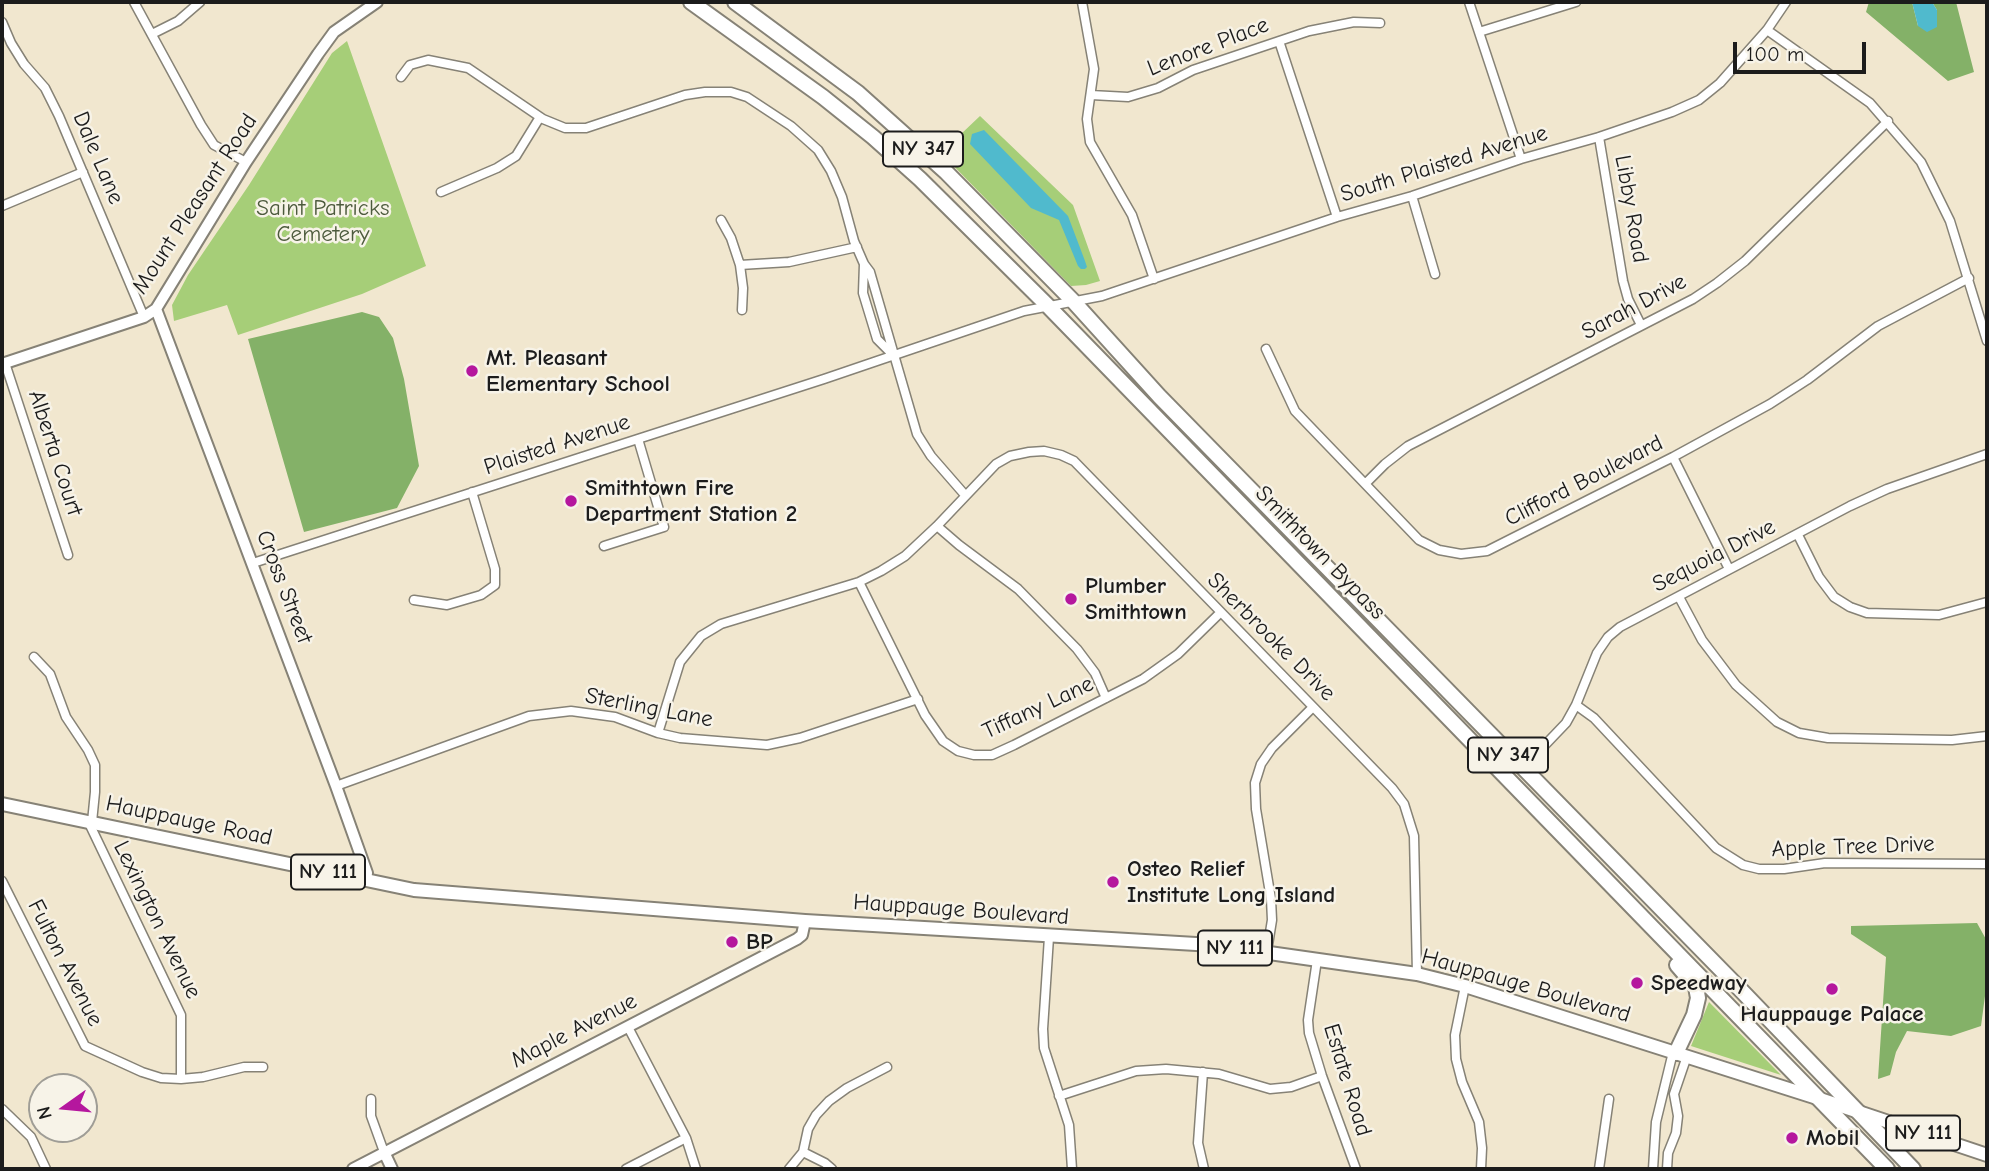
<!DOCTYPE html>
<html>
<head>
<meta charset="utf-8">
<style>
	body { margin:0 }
	#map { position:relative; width:1989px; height:1171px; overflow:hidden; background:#f1e7cf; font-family:"Comic Neue",sans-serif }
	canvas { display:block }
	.frame { position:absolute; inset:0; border:4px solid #1c1c1c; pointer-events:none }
	.north { position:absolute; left:28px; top:1073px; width:70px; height:70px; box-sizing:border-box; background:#f7f3e8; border:2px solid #9f9d96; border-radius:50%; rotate:255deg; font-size:19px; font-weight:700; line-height:28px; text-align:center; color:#1c1c1c }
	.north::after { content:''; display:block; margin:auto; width:24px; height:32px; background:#b5179e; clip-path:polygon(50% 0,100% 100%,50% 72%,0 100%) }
	.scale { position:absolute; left:1733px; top:42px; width:133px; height:32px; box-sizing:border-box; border:4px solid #1c1c1c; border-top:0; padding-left:9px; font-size:21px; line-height:24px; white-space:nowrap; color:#1c1c1c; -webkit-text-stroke:5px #f7f3e8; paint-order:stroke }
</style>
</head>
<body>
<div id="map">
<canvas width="1989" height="1171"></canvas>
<div class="frame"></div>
<div class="north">N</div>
<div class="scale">100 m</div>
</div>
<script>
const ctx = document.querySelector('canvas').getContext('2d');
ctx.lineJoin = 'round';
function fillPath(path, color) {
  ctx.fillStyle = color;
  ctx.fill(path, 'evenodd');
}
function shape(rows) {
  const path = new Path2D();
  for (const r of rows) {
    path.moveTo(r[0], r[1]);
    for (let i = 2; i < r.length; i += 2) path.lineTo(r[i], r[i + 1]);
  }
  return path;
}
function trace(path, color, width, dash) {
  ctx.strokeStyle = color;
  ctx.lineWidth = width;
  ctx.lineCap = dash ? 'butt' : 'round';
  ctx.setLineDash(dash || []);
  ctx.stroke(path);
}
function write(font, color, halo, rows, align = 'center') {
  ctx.font = font + ' "Comic Neue",sans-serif';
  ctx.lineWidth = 5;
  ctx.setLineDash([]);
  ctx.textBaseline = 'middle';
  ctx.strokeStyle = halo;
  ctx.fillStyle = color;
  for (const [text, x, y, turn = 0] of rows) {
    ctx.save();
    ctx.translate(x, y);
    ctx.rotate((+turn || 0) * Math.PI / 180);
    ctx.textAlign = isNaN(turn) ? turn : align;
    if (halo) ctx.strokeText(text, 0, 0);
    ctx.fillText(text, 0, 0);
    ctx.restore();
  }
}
const green = shape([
	[347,41,426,266,362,294,238,335,227,305,174,321,172,305,188,275,249,185,332,53],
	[980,116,1073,205,1100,281,1086,285,1071,286,941,153],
	[1709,1002,1781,1075,1691,1046]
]);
const forest = shape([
	[1869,2,1912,2,1918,26,1937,10,1932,2,1956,2,1974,72,1948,81,1866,12],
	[362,312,379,317,393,338,404,379,419,466,397,508,304,532,248,339],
	[1977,923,1987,941,1987,981,1981,1026,1951,1036,1907,1031,1896,1052,1890,1075,1878,1079,1886,957,1851,934,1851,926]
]);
const water = shape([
	[1912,2,1932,2,1937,10,1937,27,1927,32,1918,26],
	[984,130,1068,216,1085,261,1087,267,1085,269,1081,269,1078,266,1059,220,1031,208,970,144,972,134]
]);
const street = shape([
	[134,2,201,125,214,145,246,162],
	[1082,2,1094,69,1087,119,1090,142,1132,215,1154,279],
	[1469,2,1521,159],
	[2,22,11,43,24,64,45,88,59,116,144,317],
	[1767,30,1870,103,1921,162,1950,221,1987,341],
	[1479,32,1576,2],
	[152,34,178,21,200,2],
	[1279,41,1337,217],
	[401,77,410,65,428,60,468,68,543,119,565,128,586,128,685,95,705,92,731,92,747,97,791,126,818,150,831,171,842,197,854,241,864,264,870,272,917,434,931,456,965,495],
	[1091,95,1128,97,1158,88,1193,70,1309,31,1354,22,1380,23],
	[1599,137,1623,281,1628,299,1641,325],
	[441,192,497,168,516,156,540,117],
	[1412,196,1435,274],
	[2,206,83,172],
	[721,220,731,238,740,265,743,288,742,310],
	[864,264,863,293,877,339,893,355],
	[740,265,789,262,857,247],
	[1266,349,1295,411,1419,540,1439,550,1461,554,1487,551,1673,457,1770,404,1807,380,1878,326,1969,278],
	[5,363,68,555],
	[1673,457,1729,569],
	[1366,483,1385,464,1408,446,1693,299,1717,283,1745,261,1888,121],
	[937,526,959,545,1018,589,1077,649,1095,673,1106,698],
	[1798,535,1819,577,1834,597,1850,607,1867,613,1939,615,1987,602],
	[604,546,664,527,638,439],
	[253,563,824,379,1024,311,1102,296,1337,217,1412,196,1521,159,1599,137,1672,112,1699,100,1720,83,1767,30,1786,2],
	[859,582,925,715,943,741,958,751,974,755,992,755,1014,745,1143,679,1178,654,1220,613],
	[1679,597,1702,640,1736,685,1777,722,1799,733,1828,738,1952,740,1987,736],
	[414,600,447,605,481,595,495,585,495,569,472,492],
	[34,657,50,674,66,717,88,750,95,765,95,792,92,822],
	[1576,705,1594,718,1716,848,1743,865,1759,869,1784,869,1825,863,1987,864],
	[658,733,680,662,701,636,721,624,859,582,881,571,905,556,937,526,996,464,1010,456,1029,452,1044,451,1061,455,1074,461,1392,788,1404,804,1414,836,1417,974],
	[1522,769,1566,723,1576,705,1597,653,1608,637,1620,627,1850,506,1887,489,1987,454],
	[336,786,529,716,571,711,615,717,658,733,680,738,767,745,800,738,918,699],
	[88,821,181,1015,181,1079],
	[2,881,85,1046,142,1072,161,1078,181,1079,203,1077,244,1067,263,1067],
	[1049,937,1043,1029,1044,1048,1069,1125,1072,1169],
	[1267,951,1272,920,1271,899,1256,809,1255,783,1261,764,1272,748,1313,707],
	[1317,960,1308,1020,1309,1033,1322,1076,1356,1169],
	[1465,986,1455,1035,1456,1059,1462,1082,1479,1122,1482,1148,1481,1169],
	[628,1027,686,1138,696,1169],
	[1203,1072,1198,1143,1204,1169],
	[1059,1096,1136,1071,1166,1069,1219,1074,1270,1089,1291,1087,1322,1076],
	[371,1099,371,1116,384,1152],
	[2,1109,31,1137,46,1169],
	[803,1152,825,1163,832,1169],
	[626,1169,686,1138],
	[789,1169,803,1152,808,1129,816,1115,829,1101,847,1088,887,1067],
	[1599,1169,1609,1099],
	[1653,1169,1656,1122,1673,1052],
	[1667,1169,1668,1153,1676,1133,1678,1116,1674,1094,1687,1056]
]);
const secondary = shape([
	[156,309,336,786,367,873,366,880],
	[2,364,144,317,156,309,246,162,318,54,334,32,377,2],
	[384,1152,392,1169],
	[353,1169,797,939,802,935,805,921]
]);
const primary = shape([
	[2,804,414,890,805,921,1213,945,1417,974,1465,986,1817,1098,1987,1155]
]);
const highway = shape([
	[691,2,823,97,873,137,920,179,1048,306,1887,1169],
	[735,2,858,93,946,172,1073,301,1159,396,1736,985,1913,1169],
	[1676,1053,1694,1015,1698,998,1696,987,1677,965]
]);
const markers = [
	[472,371,7,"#b5179e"],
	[571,501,7,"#b5179e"],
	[1071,599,7,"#b5179e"],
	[1113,882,7,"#b5179e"],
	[732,942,7,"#b5179e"],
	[1637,983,7,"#b5179e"],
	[1832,989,7,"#b5179e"],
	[1792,1138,7,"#b5179e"]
];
const shields = [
	[923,149,80],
	[1508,755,80],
	[328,872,74],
	[1235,948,74],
	[1923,1133,74]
];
const shieldNames = [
	["NY 347",923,149],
	["NY 347",1508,755],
	["NY 111",328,872],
	["NY 111",1235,948],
	["NY 111",1923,1133]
];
const streetNames = [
	["Lenore Place",1208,47,-21],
	["Dale Lane",98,158,67],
	["South Plaisted Avenue",1444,164,-17],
	["Mount Pleasant Road",195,204,-57],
	["Libby Road",1631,209,80],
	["Sarah Drive",1634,307,-28],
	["Plaisted Avenue",557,445,-18],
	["Alberta Court",55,453,72],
	["Clifford Boulevard",1584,481,-27],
	["Smithtown Bypass",1320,553,46],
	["Sequoia Drive",1714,556,-27],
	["Cross Street",284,587,69],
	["Sherbrooke Drive",1271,637,45],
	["Sterling Lane",649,708,11],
	["Tiffany Lane",1038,708,-25],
	["Hauppauge Road",189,821,12],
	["Apple Tree Drive",1853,847,-2],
	["Hauppauge Boulevard",961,910,4],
	["Lexington Avenue",157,920,64],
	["Fulton Avenue",65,963,63],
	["Hauppauge Boulevard",1526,986,16],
	["Maple Avenue",574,1031,-27],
	["Estate Road",1347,1080,73]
];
const parkNames = [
	["Saint Patricks",323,208],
	["Cemetery",323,234]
];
const poiNames = [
	["Mt. Pleasant",486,358],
	["Elementary School",486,384],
	["Smithtown Fire",585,488],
	["Department Station 2",585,514],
	["Plumber",1085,586],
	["Smithtown",1085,612],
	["Osteo Relief",1127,869],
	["Institute Long Island",1127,895],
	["BP",746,942],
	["Speedway",1651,983],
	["Hauppauge Palace",1832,1014,"center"],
	["Mobil",1806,1138]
];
fillPath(green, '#a6ce78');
fillPath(forest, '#84b168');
fillPath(water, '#50bacd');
trace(street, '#868276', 11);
trace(secondary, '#868276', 14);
trace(primary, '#868276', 16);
trace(highway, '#868276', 18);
trace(street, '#fff', 8);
trace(secondary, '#fff', 10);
trace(primary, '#fff', 12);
trace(highway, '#fff', 14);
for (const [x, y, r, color] of markers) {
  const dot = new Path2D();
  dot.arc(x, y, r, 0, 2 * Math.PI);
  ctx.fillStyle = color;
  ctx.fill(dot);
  trace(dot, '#f7f3e8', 2.5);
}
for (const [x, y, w] of shields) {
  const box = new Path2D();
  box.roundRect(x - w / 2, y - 17.5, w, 35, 5);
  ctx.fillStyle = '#f7f3e8';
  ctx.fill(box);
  trace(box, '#1c1c1c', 2);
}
write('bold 21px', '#1c1c1c', null, shieldNames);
write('23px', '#1c1c1c', '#f7f3e8', streetNames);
write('23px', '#4c5a3c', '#f7f3e8', parkNames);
write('bold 23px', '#1c1c1c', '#f7f3e8', poiNames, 'left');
</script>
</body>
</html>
